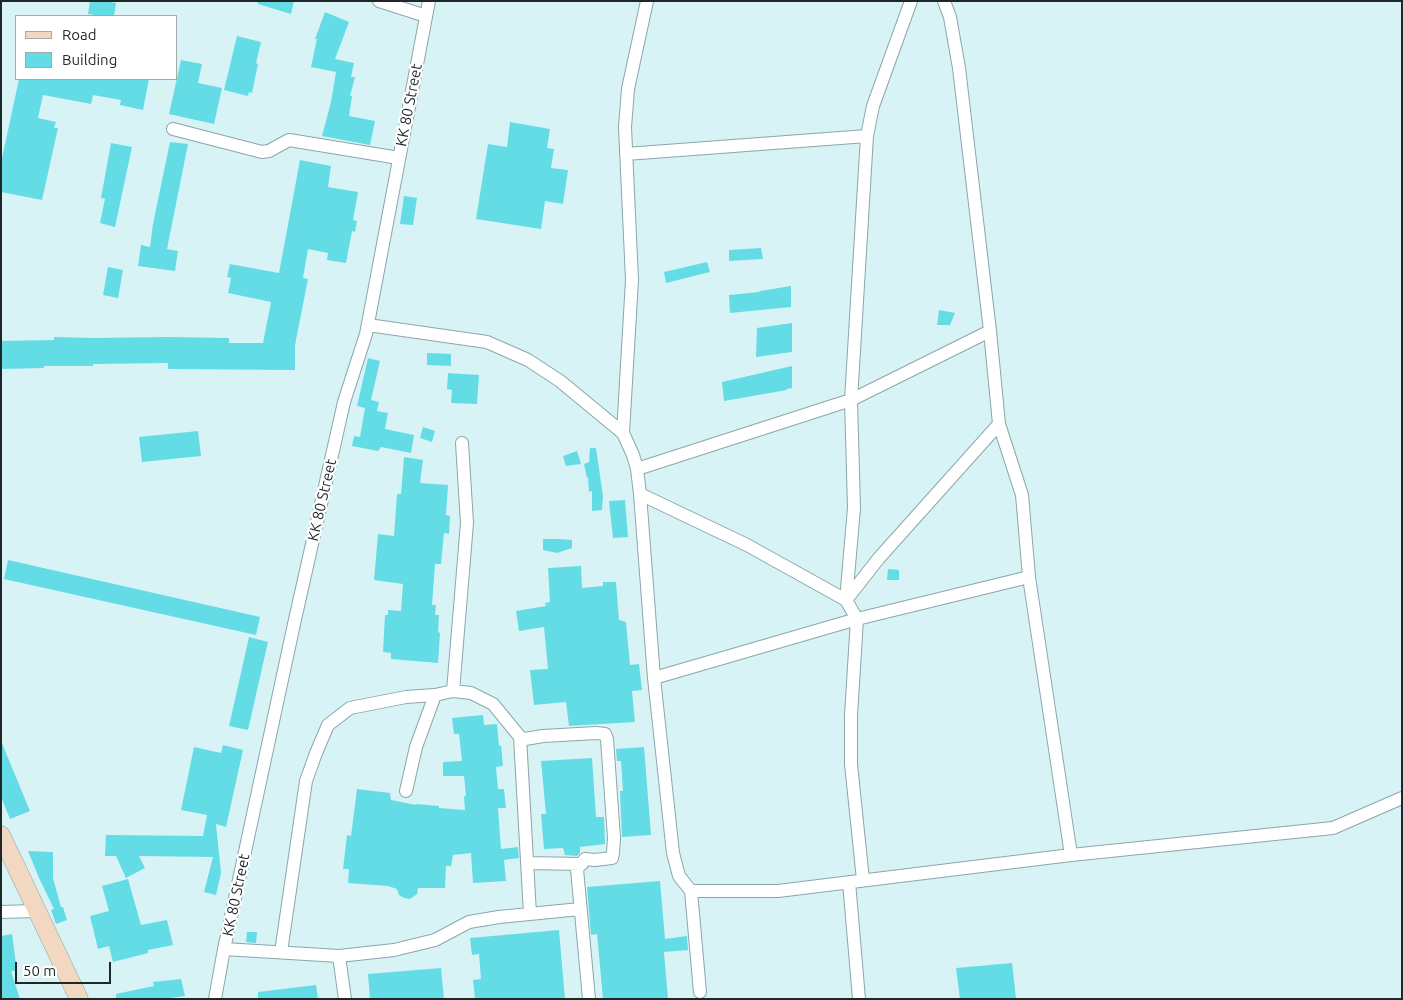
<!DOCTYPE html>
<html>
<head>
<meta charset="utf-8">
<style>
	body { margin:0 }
	#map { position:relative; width:1403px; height:1000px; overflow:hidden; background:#d8f3f5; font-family:Ubuntu,sans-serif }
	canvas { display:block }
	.frame { position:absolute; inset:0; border:2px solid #1d2728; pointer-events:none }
	.legend { position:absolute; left:15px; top:15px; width:162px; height:65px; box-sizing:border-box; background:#fff; border:1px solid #a5a9a9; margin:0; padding:6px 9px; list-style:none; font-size:15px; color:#1d2728 }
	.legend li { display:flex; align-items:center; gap:10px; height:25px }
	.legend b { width:25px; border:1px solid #a5a9a9 }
	.scale { position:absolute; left:15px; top:962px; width:96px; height:22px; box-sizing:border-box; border:2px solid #1d2728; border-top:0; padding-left:6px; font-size:15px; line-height:18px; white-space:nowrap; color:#1d2728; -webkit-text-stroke:4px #fff; paint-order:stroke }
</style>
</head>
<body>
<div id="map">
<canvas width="1403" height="1000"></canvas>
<div class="frame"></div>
<ul class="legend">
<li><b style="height:6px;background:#f2d8c1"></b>Road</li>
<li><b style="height:14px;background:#64dce6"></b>Building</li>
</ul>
<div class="scale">50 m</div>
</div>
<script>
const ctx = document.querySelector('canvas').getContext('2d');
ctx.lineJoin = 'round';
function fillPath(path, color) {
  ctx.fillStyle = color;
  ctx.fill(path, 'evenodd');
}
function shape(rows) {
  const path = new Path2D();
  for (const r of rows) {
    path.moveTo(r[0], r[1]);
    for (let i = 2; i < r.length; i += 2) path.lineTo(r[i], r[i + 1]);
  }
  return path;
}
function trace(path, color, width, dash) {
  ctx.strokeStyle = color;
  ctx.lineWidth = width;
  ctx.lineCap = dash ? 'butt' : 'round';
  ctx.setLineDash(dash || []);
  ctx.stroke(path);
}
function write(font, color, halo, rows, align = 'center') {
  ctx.font = font + ' Ubuntu,sans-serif';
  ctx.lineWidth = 4.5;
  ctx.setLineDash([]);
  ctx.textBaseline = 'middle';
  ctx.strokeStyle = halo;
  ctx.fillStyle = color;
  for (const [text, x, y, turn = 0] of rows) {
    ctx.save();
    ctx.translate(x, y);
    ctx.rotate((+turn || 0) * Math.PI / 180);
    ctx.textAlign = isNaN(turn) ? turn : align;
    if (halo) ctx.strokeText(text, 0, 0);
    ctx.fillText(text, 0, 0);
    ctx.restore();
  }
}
const building = shape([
	[90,1,106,1,116,3,114,16,103,16,88,14],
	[258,1,294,1,291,14,258,4],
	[325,12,349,22,335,59,354,63,351,77,355,77,350,96,352,96,349,116,375,121,370,145,322,136,331,102,336,72,311,67,317,39,315,39],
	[237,36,261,42,256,63,258,64,252,93,249,92,248,96,224,90],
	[181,60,202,64,198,83,222,88,214,124,169,114],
	[19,79,149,79,143,110,120,105,121,100,93,95,91,104,43,95,38,118,56,122,54,128,58,128,42,200,1,192,1,163],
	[510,122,550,129,547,148,554,149,551,168,568,170,563,204,545,201,541,229,476,219,488,144,507,147],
	[170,142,188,144,167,249,178,251,175,271,138,266,141,245,150,247,153,224],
	[111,143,132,147,115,227,100,223,105,199,101,198],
	[300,160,331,166,328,187,358,192,353,220,357,221,355,232,352,231,346,263,327,260,328,253,308,249,303,278,308,279,295,345,295,370,168,369,168,363,93,364,93,366,44,366,44,368,1,369,1,341,54,340,54,337,93,338,168,337,229,338,229,343,263,343,271,302,228,293,231,278,227,277,230,264,279,273],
	[404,196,417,198,413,225,400,224],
	[761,248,763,259,729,261,729,250],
	[707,262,710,272,666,283,664,272],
	[108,267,123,270,118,298,103,295],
	[791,286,791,307,730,313,729,295,759,292,760,291],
	[939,310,955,313,950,325,937,325],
	[792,323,792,352,756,357,757,328],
	[427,353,451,354,451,366,427,365],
	[368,358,380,361,371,400,379,402,377,411,388,413,385,429,414,435,411,453,381,447,378,451,352,446,354,436,360,437,365,408,357,406],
	[792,366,792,388,786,389,787,390,724,401,722,382],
	[448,373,479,375,477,404,451,403,452,390,447,389],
	[423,427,435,431,432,442,420,438],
	[198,431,201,456,142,462,139,437],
	[590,448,596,448,603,496,602,510,592,511,592,491,589,492,588,477,587,478,584,464,589,462],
	[577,451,581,464,566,466,563,456],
	[404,457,423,460,420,483,448,485,446,515,450,516,449,534,444,533,441,564,435,564,432,605,436,605,435,615,439,615,438,632,440,633,438,663,391,659,391,653,383,652,385,615,388,615,388,610,401,611,403,584,374,580,378,534,394,536,397,494,401,494],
	[625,500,628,537,613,538,609,501],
	[543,539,559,539,572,540,572,548,557,553,543,550],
	[8,560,260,617,256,635,4,579],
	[581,566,582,588,603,586,603,582,616,582,619,620,626,622,630,665,639,664,642,690,632,691,635,722,569,726,566,702,534,705,530,670,548,669,544,627,519,631,516,611,546,606,545,603,550,602,548,568],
	[888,569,899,570,899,580,887,580],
	[249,637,268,642,248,730,229,726],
	[483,715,484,725,497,724,499,746,501,745,503,766,496,767,498,789,504,789,506,808,498,808,501,849,518,847,519,858,504,860,506,881,473,883,471,853,453,855,451,866,446,866,445,888,418,888,417,894,410,899,404,898,399,895,397,889,388,886,348,883,349,869,343,869,347,835,351,836,357,789,390,793,391,800,416,805,417,804,439,806,439,808,465,810,464,797,466,795,464,776,443,776,443,762,462,761,459,734,454,734,452,718],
	[1,741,30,811,10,819,1,797],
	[223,745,243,750,226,827,216,824,221,873,216,895,204,892,213,857,139,856,145,868,126,878,116,856,105,856,106,835,203,836,207,815,181,810,194,747,221,753],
	[644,747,651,835,622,837,620,791,623,791,621,761,617,761,616,749],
	[592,758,596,817,604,817,605,844,580,847,580,853,577,856,565,855,563,848,544,849,541,814,546,814,541,761],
	[28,851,53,852,53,878,61,907,63,907,67,920,56,924,51,910,54,909,39,878],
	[128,879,141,925,167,920,173,945,148,950,148,953,113,962,109,946,98,949,90,916,109,911,102,886],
	[660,881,665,939,687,936,688,950,664,952,668,999,603,999,597,934,591,935,587,887],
	[559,930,565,999,475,999,473,980,481,979,479,954,472,955,470,938],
	[247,932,257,932,256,943,246,942],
	[12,934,17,971,11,971,20,999,1,999,1,936],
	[1012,963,1016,999,960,999,956,968],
	[441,968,444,999,370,999,368,974],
	[181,979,185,996,162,999,116,999,116,994,154,986,153,982],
	[316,985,318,999,258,999,258,992]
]);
const street = shape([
	[379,1,426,16],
	[173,129,262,152,269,151,289,140,399,158],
	[626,154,867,136],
	[368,325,487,342,528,360,560,381,623,433,633,455,637,469,640,494,654,678,673,853,679,876,691,891,700,992],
	[623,433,632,280,625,127,628,89,647,1],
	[462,443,467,523,453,691,471,693,493,704,520,737,525,739,543,736,596,733,605,734,607,739,614,838,613,853,612,858,595,860,585,859,577,869,589,999],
	[637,469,851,400,990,331],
	[640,494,747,545,846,600,879,558,999,424],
	[654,678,857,619,1029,577],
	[520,737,530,914],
	[406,791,416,747,435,695],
	[1071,855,1333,828,1402,798],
	[527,863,582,864],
	[863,880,851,764,851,715,857,619,846,600,854,508,851,400,867,136,873,106,911,1],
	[849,882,859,999],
	[691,891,778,891,1071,855,1029,577,1022,495,999,424,990,331,959,68,950,17,944,1],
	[1,912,36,911],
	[224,949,339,956,394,950,435,940,469,922,499,917,580,909],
	[281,952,306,781,316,753,328,725,350,708,406,697,435,695,453,691],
	[339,956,345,999],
	[215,999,224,949,294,624,344,402,366,334,429,1]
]);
const secondary = shape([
	[1,835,79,999]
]);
const streetNames = [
	["KK 80 Street",409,105,-79],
	["KK 80 Street",322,500,-77],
	["KK 80 Street",236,895,-78]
];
fillPath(building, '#64dce6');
trace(street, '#8da6a8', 14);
trace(secondary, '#8da6a8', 19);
trace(street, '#fff', 12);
trace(secondary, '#f2d8c1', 18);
write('15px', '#1d2728', '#fff', streetNames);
</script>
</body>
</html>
